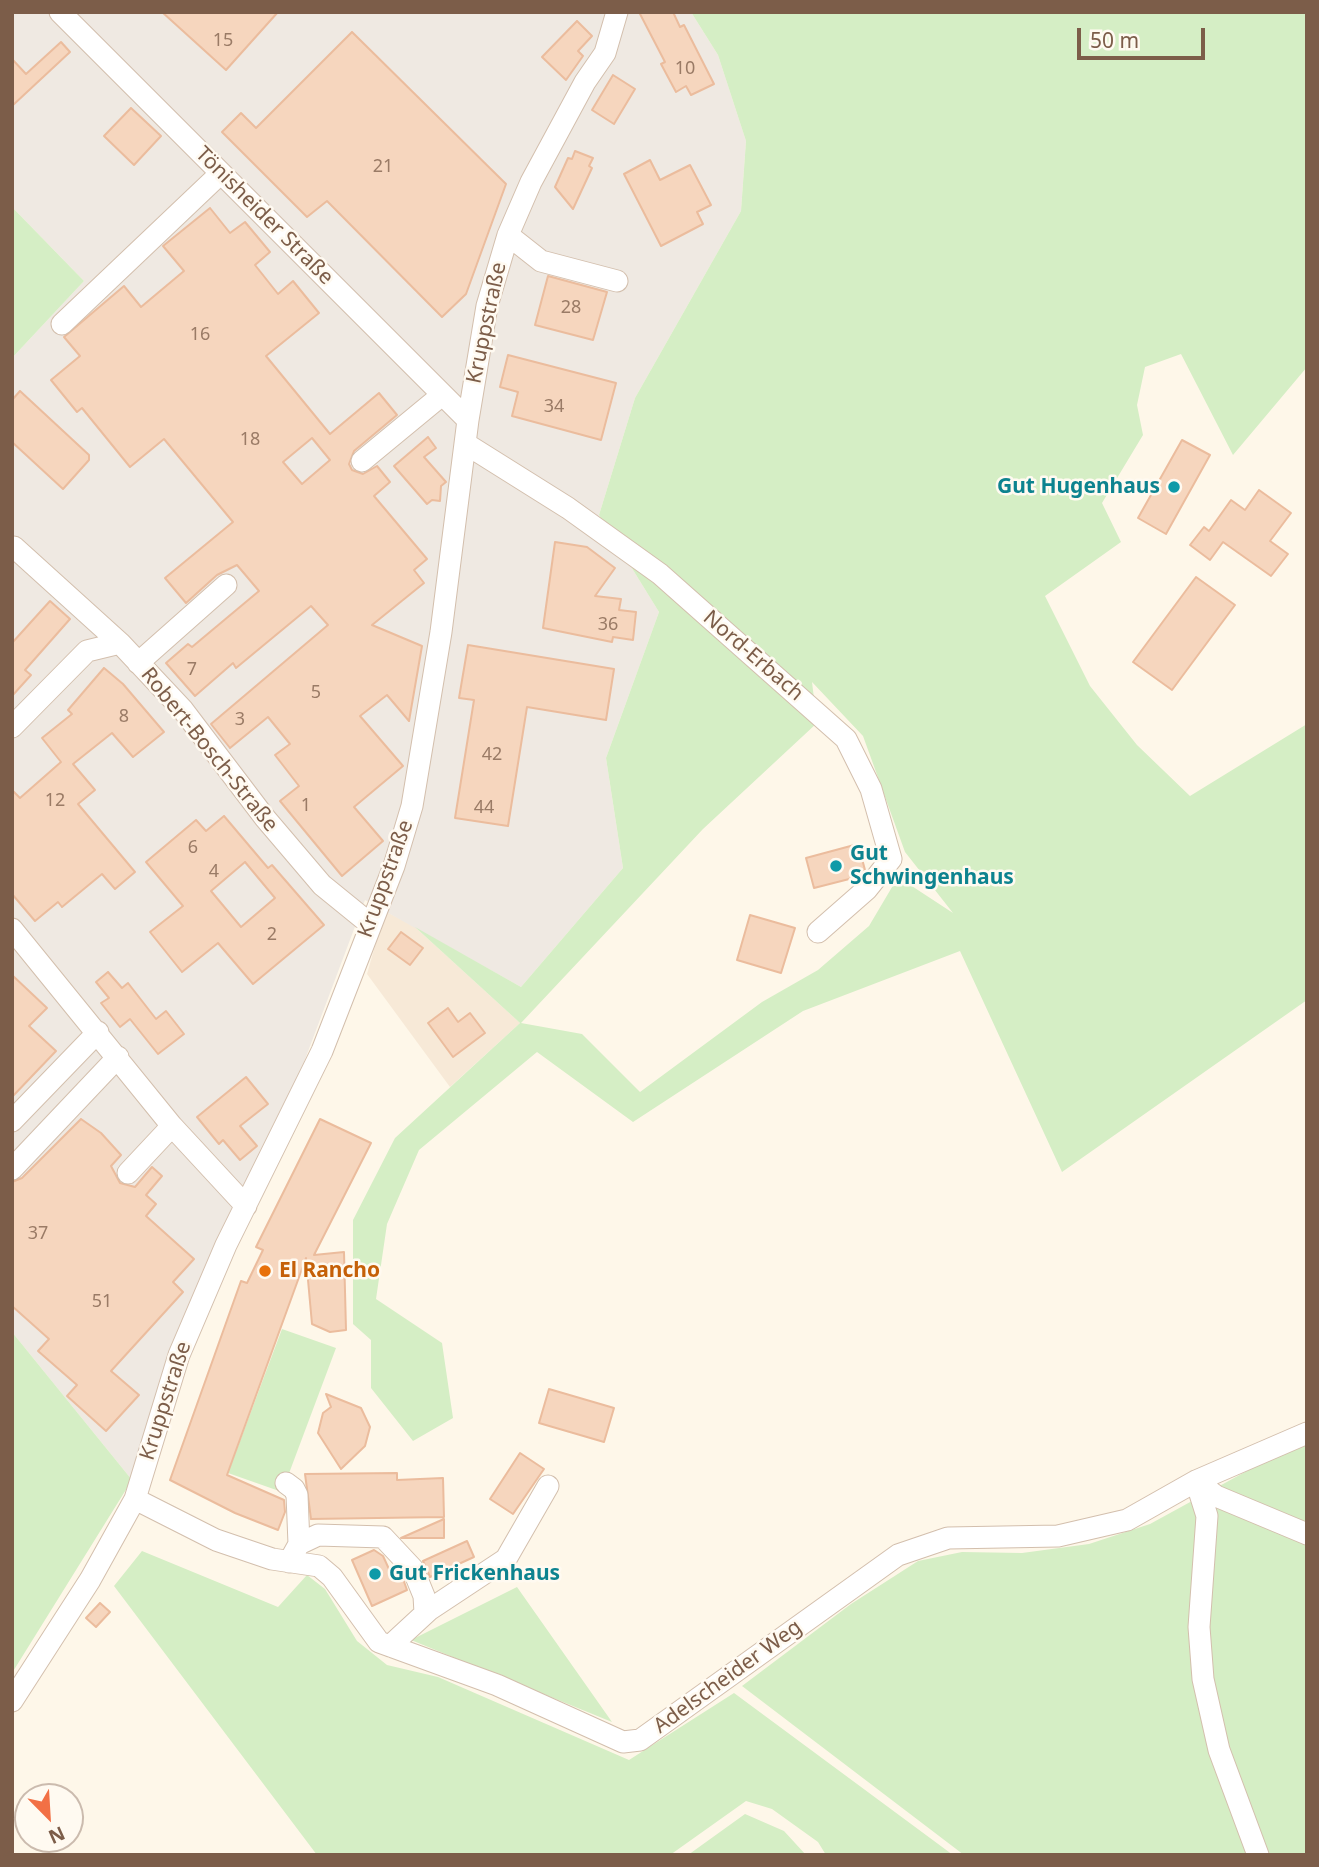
<!DOCTYPE html>
<html>
<head>
<meta charset="utf-8">
<style>
	body { margin:0 }
	#map { position:relative; width:1319px; height:1867px; overflow:hidden; background:#fef7e9; font-family:"Noto Sans",sans-serif }
	canvas { display:block }
	.frame { position:absolute; inset:0; border:14px solid #7c5d49; pointer-events:none }
	.north { position:absolute; left:14px; top:1783px; width:70px; height:70px; box-sizing:border-box; background:#fffaf1; border:2px solid #cbbbae; border-radius:50%; rotate:156deg; font-size:19px; font-weight:700; line-height:28px; text-align:center; color:#7c5d49 }
	.north::after { content:''; display:block; margin:auto; width:24px; height:32px; background:#f27045; clip-path:polygon(50% 0,100% 100%,50% 72%,0 100%) }
	.scale { position:absolute; left:1077px; top:28px; width:128px; height:32px; box-sizing:border-box; border:4px solid #7c5d49; border-top:0; padding-left:9px; font-size:21px; line-height:24px; white-space:nowrap; color:#7c5d49; -webkit-text-stroke:5px #fffaf1; paint-order:stroke }
</style>
</head>
<body>
<div id="map">
<canvas width="1319" height="1867"></canvas>
<div class="frame"></div>
<div class="north">N</div>
<div class="scale">50 m</div>
</div>
<script>
const ctx = document.querySelector('canvas').getContext('2d');
ctx.lineJoin = 'round';
function fillPath(path, color) {
  ctx.fillStyle = color;
  ctx.fill(path, 'evenodd');
}
function shape(rows) {
  const path = new Path2D();
  for (const r of rows) {
    path.moveTo(r[0], r[1]);
    for (let i = 2; i < r.length; i += 2) path.lineTo(r[i], r[i + 1]);
  }
  return path;
}
function trace(path, color, width, dash) {
  ctx.strokeStyle = color;
  ctx.lineWidth = width;
  ctx.lineCap = dash ? 'butt' : 'round';
  ctx.setLineDash(dash || []);
  ctx.stroke(path);
}
function write(font, color, halo, rows, align = 'center') {
  ctx.font = font + ' "Noto Sans",sans-serif';
  ctx.lineWidth = 5;
  ctx.setLineDash([]);
  ctx.textBaseline = 'middle';
  ctx.strokeStyle = halo;
  ctx.fillStyle = color;
  for (const [text, x, y, turn = 0] of rows) {
    ctx.save();
    ctx.translate(x, y);
    ctx.rotate((+turn || 0) * Math.PI / 180);
    ctx.textAlign = isNaN(turn) ? turn : align;
    if (halo) ctx.strokeText(text, 0, 0);
    ctx.fillText(text, 0, 0);
    ctx.restore();
  }
}
const residential = shape([
	[385,911,415,927,520,1023,450,1087,367,974]
]);
const industrial = shape([
	[12,12,691,12,718,55,746,141,741,211,635,398,599,515,659,612,606,758,623,868,521,987,365,900,304,1062,232,1213,132,1480,12,1332,12,358,84,281,12,207]
]);
const green = shape([
	[691,12,1307,12,1307,367,1233,455,1181,354,1145,367,1137,405,1143,435,1102,503,1121,542,1045,596,1090,686,1137,745,1190,796,1307,724,1307,1000,1062,1172,960,951,803,1011,633,1122,537,1052,419,1150,387,1224,376,1299,442,1343,453,1418,413,1441,371,1388,371,1340,353,1324,353,1220,395,1138,520,1023,415,927,521,987,623,868,606,758,659,612,599,515,635,398,741,211,746,141,718,55],
	[812,682,863,736,905,852,953,913,898,877,869,926,818,970,762,1002,640,1092,582,1034,521,1023,703,829,817,723],
	[12,207,84,281,12,358],
	[282,1329,336,1348,282,1492,228,1473],
	[12,1332,132,1480,12,1673],
	[1307,1445,1307,1855,964,1855,742,1686,851,1604,918,1561,962,1552,1022,1553,1089,1544,1150,1524,1256,1466],
	[142,1551,278,1607,307,1575,325,1589,357,1641,387,1665,438,1677,629,1760,734,1693,953,1855,826,1855,818,1842,772,1809,746,1801,670,1855,317,1855,114,1586],
	[517,1587,612,1722,411,1640],
	[745,1814,784,1831,806,1855,688,1855]
]);
const building = shape([
	[162,12,278,12,226,70,162,12],
	[639,12,673,12,680,27,684,25,714,84,691,95,686,86,676,92,661,64,665,62,639,12],
	[577,21,592,36,578,51,583,56,566,80,542,57,577,21],
	[352,32,506,184,466,294,442,317,327,201,307,217,222,132,241,113,256,128,352,32],
	[61,42,70,52,12,106,12,59,26,74,61,42],
	[613,75,635,89,614,124,592,110,613,75],
	[131,108,161,136,134,165,104,136,131,108],
	[575,151,593,158,589,166,592,168,573,209,555,187,568,158,572,159,575,151],
	[650,160,660,180,690,165,711,205,697,212,703,224,661,246,624,174,650,160],
	[210,208,230,233,245,222,270,252,255,265,278,294,293,281,319,313,266,356,330,434,379,393,397,415,354,451,349,464,352,470,363,474,377,466,390,482,374,496,427,559,414,570,424,583,372,625,422,646,409,721,387,695,360,716,403,766,354,807,383,841,342,876,280,801,299,786,275,755,290,744,268,717,230,748,211,724,328,625,311,606,236,668,233,663,195,696,166,663,188,644,192,647,259,591,237,565,217,575,186,603,165,578,233,522,164,439,130,467,82,408,77,412,51,380,80,356,64,337,124,286,141,307,184,271,163,246,210,208],
	[312,438,330,460,302,484,283,462,312,438],
	[548,276,607,292,593,340,535,325,548,276],
	[508,355,616,383,601,440,512,416,518,392,500,387,508,355],
	[20,391,89,455,89,460,63,489,12,442,12,400,20,391],
	[428,437,436,448,424,457,446,482,441,486,440,501,432,500,427,504,394,466,428,437],
	[1182,440,1210,455,1166,534,1138,518,1182,440],
	[1259,490,1291,513,1270,541,1288,554,1271,576,1223,542,1210,560,1190,545,1204,527,1209,531,1231,500,1245,510,1259,490],
	[555,542,587,547,615,568,595,596,621,599,619,610,636,612,633,640,613,637,612,642,543,628,555,542],
	[1196,577,1235,605,1172,690,1133,662,1196,577],
	[50,601,70,619,25,670,31,675,12,696,12,643,50,601],
	[468,645,614,669,606,720,527,707,508,826,455,818,474,700,459,698,468,645],
	[104,668,123,684,164,732,133,757,112,733,73,764,95,790,78,804,135,872,115,889,102,874,62,907,58,902,35,921,12,894,12,790,20,798,61,762,42,738,72,714,68,710,104,668],
	[224,816,268,868,272,865,324,925,253,984,218,943,182,972,150,932,183,906,146,862,196,820,206,831,224,816],
	[245,862,275,898,241,927,211,891,245,862],
	[858,844,865,870,861,876,814,888,806,858,858,844],
	[750,915,795,928,781,973,737,960,750,915],
	[401,932,423,948,410,965,388,949,401,932],
	[108,972,122,988,128,983,156,1019,166,1011,184,1034,158,1054,130,1019,120,1027,101,1003,109,998,96,982,108,972],
	[12,975,47,1008,29,1026,56,1051,12,1097,12,975],
	[448,1008,458,1022,470,1013,485,1033,453,1057,428,1023,448,1008],
	[246,1077,268,1104,240,1126,257,1146,240,1160,223,1140,219,1144,197,1117,246,1077],
	[81,1119,101,1133,121,1155,111,1166,120,1183,135,1187,152,1167,162,1176,146,1195,156,1204,146,1216,194,1259,173,1282,183,1292,111,1371,139,1395,106,1431,67,1396,77,1385,38,1351,49,1339,12,1306,12,1182,22,1178,81,1119],
	[320,1119,371,1143,314,1255,344,1252,346,1330,330,1332,312,1324,306,1258,227,1475,284,1500,285,1512,278,1530,235,1513,170,1480,241,1281,247,1283,263,1250,256,1247,320,1119],
	[549,1389,614,1408,604,1442,539,1423,549,1389],
	[326,1394,361,1408,370,1427,365,1446,341,1469,318,1433,323,1413,331,1407,326,1394],
	[520,1453,544,1469,513,1514,490,1499,520,1453],
	[397,1473,397,1480,443,1478,444,1517,311,1519,305,1474,397,1473],
	[444,1519,444,1538,401,1538,444,1519],
	[467,1541,474,1557,430,1577,423,1561,467,1541],
	[374,1550,383,1556,394,1580,402,1576,407,1590,372,1606,352,1560,374,1550],
	[100,1603,110,1612,96,1627,86,1618,100,1603]
]);
const minor = shape([
	[60,12,468,420],
	[508,235,541,261,617,281],
	[62,324,221,173],
	[466,444,568,508,660,574,846,739,871,789,891,859,867,889,818,932],
	[362,461,442,395],
	[14,547,120,643],
	[138,663,226,585],
	[12,727,87,651,120,643,183,710,265,818,322,885,370,924],
	[12,929,172,1126,246,1206],
	[12,1121,98,1032],
	[12,1169,118,1057],
	[128,1173,172,1126],
	[1196,1481,1207,1516,1199,1627,1203,1679,1219,1750,1258,1855],
	[1196,1481,1216,1496,1307,1534],
	[286,1483,294,1489,297,1495,299,1544],
	[135,1499,216,1540,272,1559,319,1566,332,1577,379,1642,497,1685,623,1742,640,1740,898,1555,948,1538,1058,1536,1127,1520,1196,1481,1307,1433],
	[289,1562,299,1544,318,1535,383,1537,413,1569,424,1596,425,1613],
	[390,1646,429,1610,506,1559,548,1486],
	[12,1701,90,1580,135,1499,179,1355,226,1245,322,1051,394,866,412,806,441,632,468,420,487,306,508,235,531,182,585,82,605,53,617,12]
]);
const markers = [
	[1174,487,7,"#0f9aa8"],
	[836,866,7,"#0f9aa8"],
	[265,1271,7,"#e8710a"],
	[375,1574,7,"#0f9aa8"]
];
const numberNames = [
	["15",223,41],
	["10",685,69],
	["21",383,167],
	["28",571,308],
	["16",200,335],
	["34",554,407],
	["18",250,440],
	["36",608,625],
	["7",192,670],
	["5",316,693],
	["8",124,717],
	["3",240,720],
	["42",492,755],
	["12",55,801],
	["1",306,806],
	["44",484,808],
	["6",193,848],
	["4",214,872],
	["2",272,935],
	["37",38,1234],
	["51",102,1302]
];
const streetNames = [
	["Tönisheider Straße",264,216,45],
	["Kruppstraße",487,323,-78],
	["Nord-Erbach",753,656,41],
	["Robert-Bosch-Straße",209,750,51],
	["Kruppstraße",386,879,-70],
	["Kruppstraße",166,1401,-72],
	["Adelscheider Weg",728,1677,-36]
];
const cultureNames = [
	["Gut Hugenhaus",1160,487,"right"],
	["Gut",850,854],
	["Schwingenhaus",850,878],
	["Gut Frickenhaus",389,1574]
];
const foodNames = [
	["El Rancho",279,1271]
];
fillPath(residential, '#f7e9d7');
fillPath(industrial, '#efe9e2');
fillPath(green, '#d5eec5');
fillPath(building, '#f6d6be');
trace(building, '#ebbc9d', 2);
trace(minor, '#d3bfad', 23);
trace(minor, '#fff', 21);
for (const [x, y, r, color] of markers) {
  const dot = new Path2D();
  dot.arc(x, y, r, 0, 2 * Math.PI);
  ctx.fillStyle = color;
  ctx.fill(dot);
  trace(dot, '#fffaf1', 2.5);
}
write('18px', '#9a7b66', null, numberNames);
write('21px', '#7c5d49', '#fffaf1', streetNames);
write('bold 21px', '#0d838f', '#fffaf1', cultureNames, 'left');
write('bold 21px', '#c56008', '#fffaf1', foodNames, 'left');
</script>
</body>
</html>
